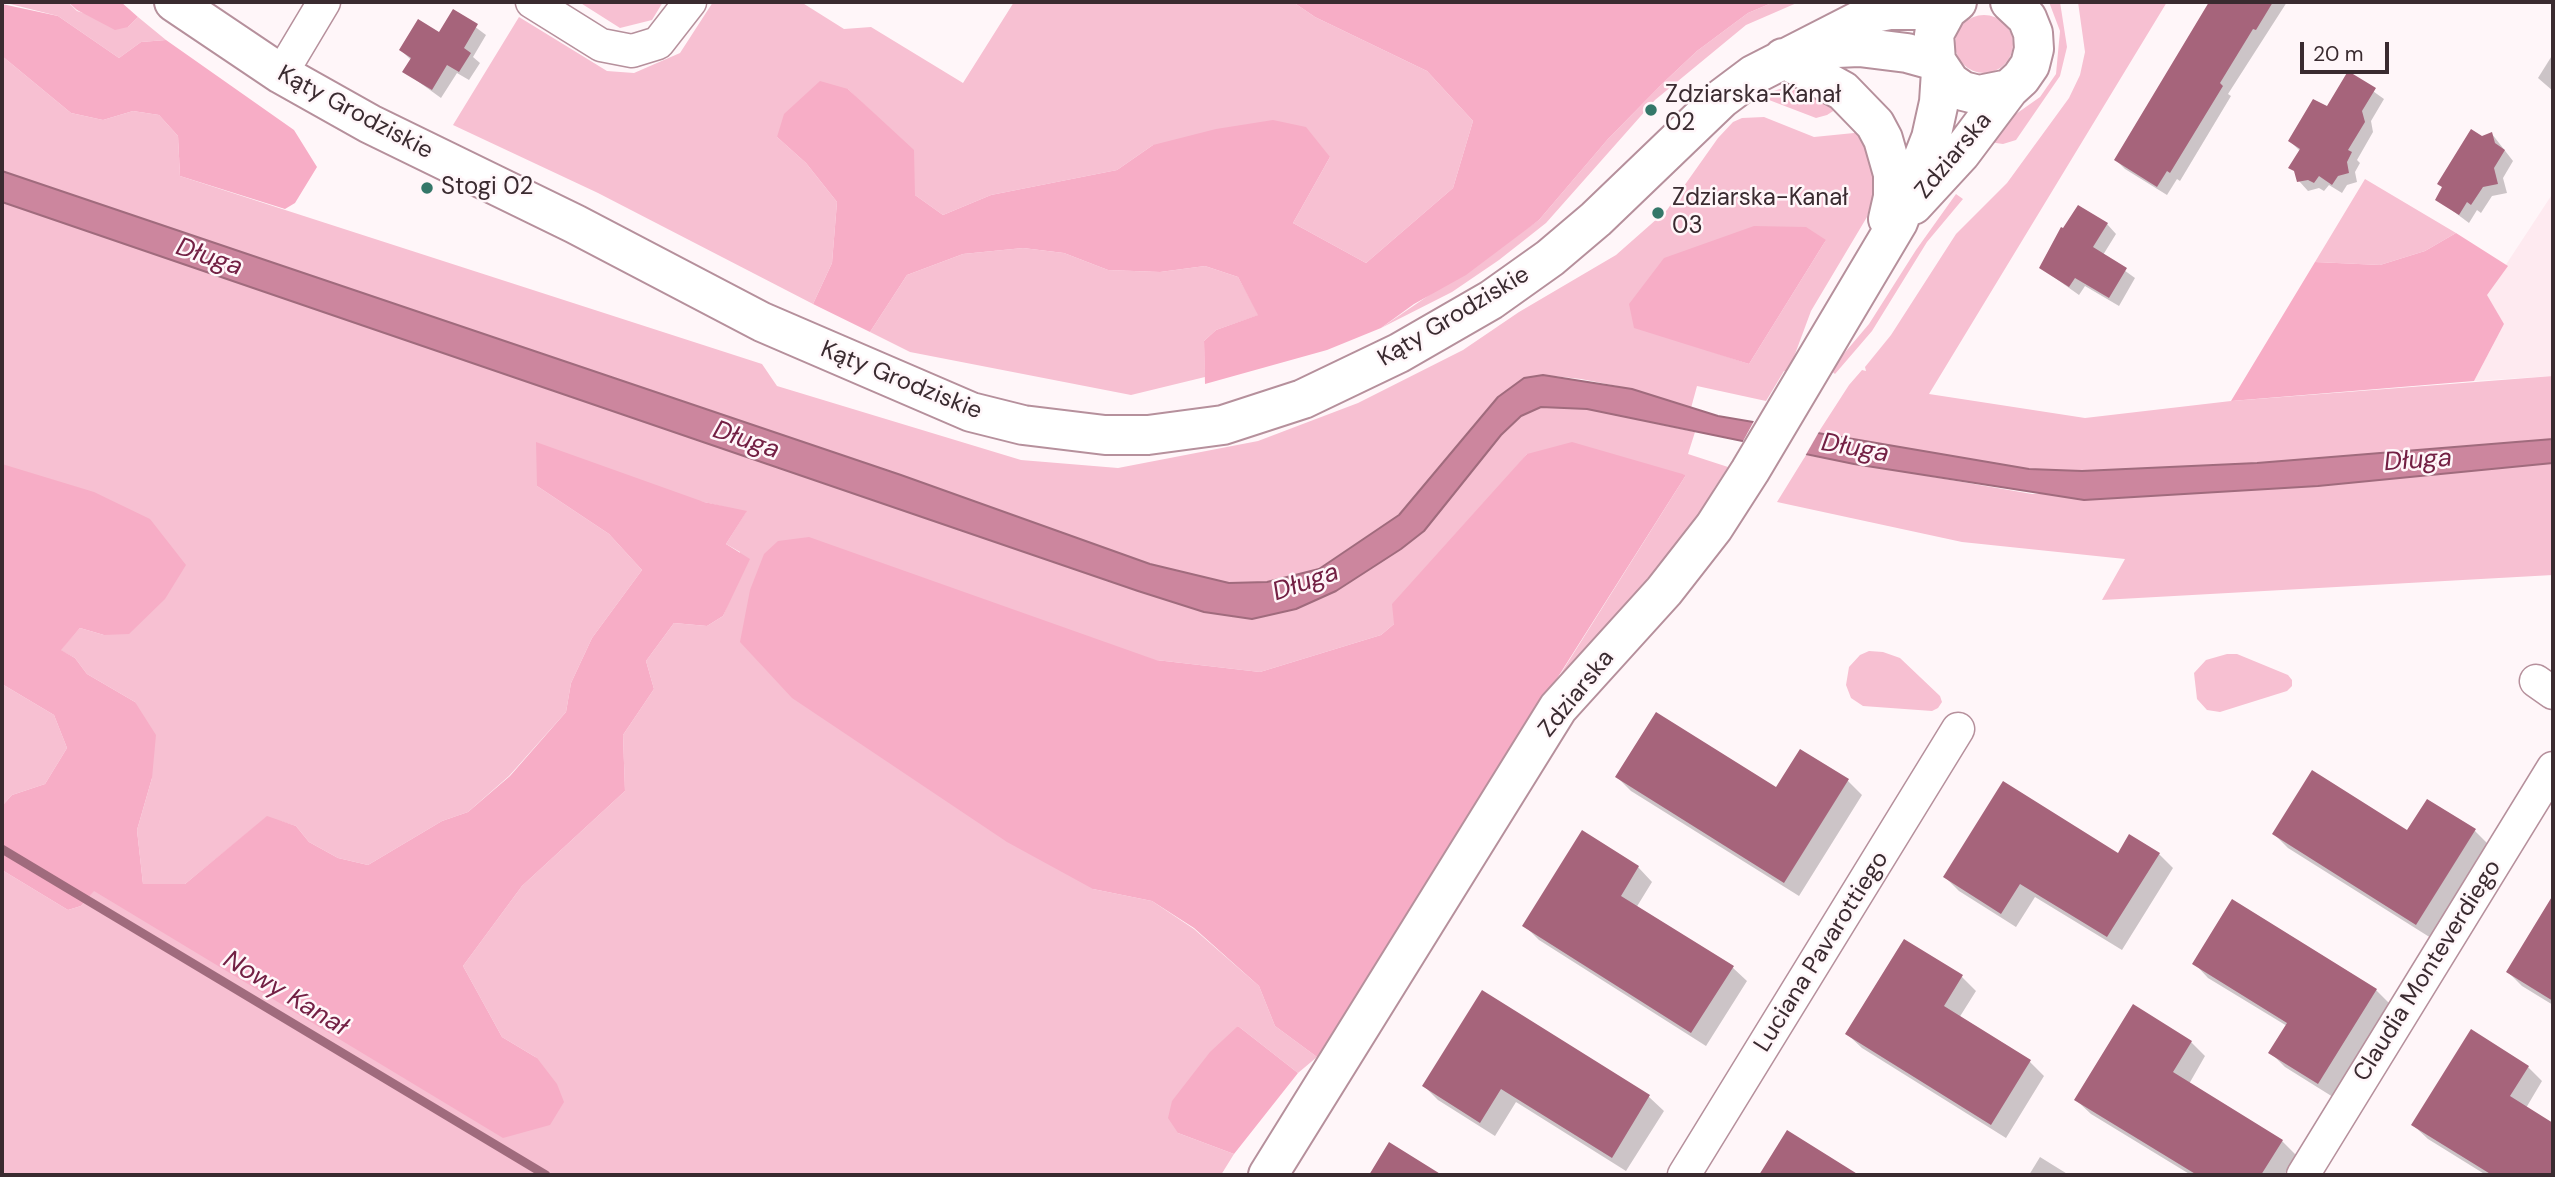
<!DOCTYPE html>
<html>
<head>
<meta charset="utf-8">
<style>
	body { margin:0 }
	#map { position:relative; width:2555px; height:1177px; overflow:hidden; background:#fff6f9; font-family:"DM Sans",sans-serif }
	canvas { display:block }
	.frame { position:absolute; inset:0; border:4px solid #3a2b30; pointer-events:none }
	.scale { position:absolute; left:2300px; top:42px; width:89px; height:32px; box-sizing:border-box; border:4px solid #3a2b30; border-top:0; padding-left:9px; font-size:21px; line-height:24px; white-space:nowrap; color:#3a2b30; -webkit-text-stroke:5px #fff6f9; paint-order:stroke }
</style>
</head>
<body>
<div id="map">
<canvas width="2555" height="1177"></canvas>
<div class="frame"></div>
<div class="scale">20 m</div>
</div>
<script>
const ctx = document.querySelector('canvas').getContext('2d');
ctx.lineJoin = 'round';
function fillPath(path, color) {
  ctx.fillStyle = color;
  ctx.fill(path, 'evenodd');
}
function shape(rows) {
  const path = new Path2D();
  for (const r of rows) {
    if (r.length === 3) {
      path.moveTo(r[0] + r[2], r[1]);
      path.arc(r[0], r[1], r[2], 0, 2 * Math.PI);
      continue;
    }
    path.moveTo(r[0], r[1]);
    for (let i = 2; i < r.length; i += 2) path.lineTo(r[i], r[i + 1]);
  }
  return path;
}
function trace(path, color, width, dash) {
  ctx.strokeStyle = color;
  ctx.lineWidth = width;
  ctx.lineCap = dash ? 'butt' : 'round';
  ctx.setLineDash(dash || []);
  ctx.stroke(path);
}
function write(font, color, halo, rows, align = 'center') {
  ctx.font = font + ' "DM Sans",sans-serif';
  ctx.lineWidth = 5;
  ctx.setLineDash([]);
  ctx.textBaseline = 'middle';
  ctx.strokeStyle = halo;
  ctx.fillStyle = color;
  for (const [text, x, y, turn = 0] of rows) {
    ctx.save();
    ctx.translate(x, y);
    ctx.rotate((+turn || 0) * Math.PI / 180);
    ctx.textAlign = isNaN(turn) ? turn : align;
    if (halo) ctx.strokeText(text, 0, 0);
    ctx.fillText(text, 0, 0);
    ctx.restore();
  }
}
const built = shape([
	[2553,193,2553,376,2474,381,2504,324,2486,295]
]);
const green = shape([
	[2,2,68,2,77,11,128,27,138,17,166,40,141,42,119,58,58,16],
	[579,2,663,2,652,20,620,28],
	[713,2,801,2,844,29,871,27,963,83,1014,2,1293,2,1315,17,1427,71,1473,121,1453,188,1366,263,1293,223,1330,157,1153,145,1117,170,991,195,943,215,915,195,880,120,848,89,777,137,806,163,837,202,832,263,813,304,598,193,453,125,519,17,607,71,634,73,680,53],
	[1774,2,1799,2,1746,25,1655,100,1546,223,1499,260,1452,292,1381,328,1539,220,1608,139,1663,83,1697,51,1748,13],
	[2049,2,2060,2,2067,47,2060,76,2016,140,2003,144,1989,142,2006,121,2040,97,2056,74,2060,31],
	[2078,2,2167,2,1929,394,2085,418,2231,401,2553,376,2553,439,2257,463,2082,471,2029,469,1818,433,1849,385,1862,370,1866,371,1865,367,1891,335,1956,234,2007,183,2069,98,2080,75,2085,52],
	[1984,44,29],
	[2,56,71,113,103,120,133,111,159,115,178,136,180,176,762,364,777,386,1021,460,1118,468,1258,441,1358,403,1463,350,1519,312,1616,255,1667,210,1718,138,1733,122,1742,118,1764,117,1814,137,1854,133,1861,127,1876,184,1867,217,1811,311,1788,373,1784,371,1766,401,1697,386,1691,408,1632,389,1581,379,1543,375,1524,378,1498,397,1399,515,1318,569,1267,582,1229,583,1150,564,901,475,2,171],
	[1826,240,1749,364,1710,351],
	[1780,89,1803,90,1841,106,1827,115,1816,118,1769,100,1751,98],
	[2365,179,2456,233,2425,251,2380,265,2315,262],
	[1956,194,1963,199,1927,242,1872,331,1835,374,1830,370,1869,324,1916,250],
	[2,202,1138,591,1204,612,1252,619,1296,609,1336,591,1401,549,1501,435,1521,416,1541,407,1587,409,1695,432,1688,454,1728,467,1713,490,1717,493,1685,540,1529,724,1686,475,1527,454,1394,624,1381,635,1260,672,1156,660,1093,889,1152,901,1194,929,1259,986,1275,1026,1317,1057,1298,1073,1238,1026,1178,1133,1234,1154,1221,1175,2,1175,2,870,68,910,81,906,94,890,181,942,537,1058,502,1037,463,966,522,886,625,791,623,735,654,689,646,661,674,623,707,626,723,616,735,587,740,552,726,544,746,512,704,502,537,486,609,534,642,570,592,638,571,683,566,712,509,776,468,812,442,821,368,865,338,858,309,842,296,826,267,817,185,884,143,884,137,830,152,778,135,702,87,674,75,658,60,650,80,628,104,635,2,464],
	[1023,248,1064,253,1108,270,1160,272,1205,266,1238,277,1259,315,1216,330,1204,341,1205,377,1131,395,910,352,870,332,907,275,963,254],
	[1806,455,2032,494,2318,486,2553,463,2553,575,2102,600,2125,559,1962,542,1777,502],
	[1869,651,1883,652,1900,658,1940,696,1942,702,1938,708,1932,711,1863,706,1851,698,1846,685,1849,667,1860,655],
	[2227,654,2237,654,2288,675,2292,680,2292,686,2287,691,2220,712,2207,710,2197,699,2194,673,2206,660],
	[2,684,54,715,67,748,45,784,12,795,2,806]
]);
const forest = shape([
	[68,2,121,2,138,17,128,27,115,30,77,10],
	[1293,2,1774,2,1748,13,1697,51,1663,83,1608,139,1539,220,1466,275,1414,304,1381,328,1327,350,1205,384,1204,341,1216,330,1258,315,1238,277,1205,266,1160,272,1108,270,1064,253,1023,248,963,254,907,275,870,332,813,304,832,263,837,202,806,163,777,137,784,114,820,81,848,89,914,150,915,195,943,215,991,195,1117,170,1153,145,1216,129,1273,120,1306,127,1330,157,1293,223,1366,263,1453,188,1473,121,1427,71,1315,17],
	[2,4,58,16,119,58,141,42,166,40,294,130,317,167,295,203,285,209,180,176,178,136,159,115,133,111,103,120,71,113,2,56],
	[1754,226,1806,227,1826,240,1749,364,1634,328,1629,304,1664,258],
	[2456,233,2508,266,2487,295,2504,324,2474,381,2231,401,2315,262,2380,265,2425,251],
	[536,442,704,502,747,511,726,544,750,559,723,616,707,626,674,623,646,661,654,689,623,735,625,791,522,886,463,966,502,1037,537,1058,557,1084,564,1102,550,1125,503,1138,94,891,81,906,68,910,2,870,2,806,12,795,45,784,67,748,54,715,2,684,2,464,94,492,150,519,186,565,165,599,129,634,104,635,80,628,61,650,75,658,87,674,135,702,156,735,152,778,137,830,143,884,185,884,267,816,296,826,309,842,338,858,368,865,442,821,468,812,510,776,566,712,571,683,592,638,642,570,609,534,537,486],
	[1572,442,1686,475,1317,1057,1275,1026,1259,986,1194,928,1152,901,1093,889,1007,842,792,698,740,642,750,590,764,554,778,541,809,537,1156,660,1260,672,1381,635,1394,624,1392,604,1527,454],
	[1238,1026,1298,1073,1234,1154,1178,1133,1168,1118,1172,1101,1210,1052]
]);
const water = shape([
	[2,171,901,475,1150,564,1229,583,1267,582,1319,569,1399,515,1498,397,1524,378,1543,375,1632,389,1718,416,2029,469,2082,471,2257,463,2553,439,2553,463,2318,486,2084,500,1854,464,1587,409,1541,407,1521,416,1501,435,1424,531,1401,549,1336,591,1296,609,1252,619,1204,612,1138,591,2,202,2,171]
]);
const pier = shape([
	[1755,419,1820,430,1804,458,1741,445]
]);
const shadow = shape([
	[2212,2,2287,2,2228,94,2231,96,2180,181,2177,179,2167,195,2125,169,2116,160],
	[454,11,486,35,473,57,480,63,469,80,457,73,441,98,405,72,412,61,401,50,439,35],
	[2553,54,2553,91,2538,78],
	[2349,74,2384,99,2371,121,2373,132,2357,160,2360,163,2355,172,2357,182,2347,185,2342,193,2329,185,2324,191,2319,188,2308,191,2299,181,2300,151,2290,141,2327,109],
	[2492,134,2513,161,2503,178,2507,193,2492,196,2481,213,2477,210,2469,223,2437,199,2481,138],
	[2107,224,2116,234,2103,255,2135,278,2119,306,2085,286,2079,295,2041,268],
	[1617,777,1776,790,1848,781,1862,795,1799,896,1631,791],
	[2475,831,2489,845,2431,938,2288,848,2274,834],
	[2159,854,2173,868,2122,950,2035,897,2016,927,1959,891,1945,877,2118,855],
	[1638,867,1652,882,1636,908,1732,967,1747,981,1706,1046,1539,940,1525,926],
	[2553,899,2553,1005,2522,986,2508,972],
	[1905,941,1962,977,1976,991,1959,1018,2030,1062,2044,1076,2006,1138,1862,1048,1847,1034],
	[2194,963,2376,990,2390,1004,2333,1097,2285,1067,2271,1053,2287,1026,2208,978],
	[1482,993,1649,1097,1664,1111,1626,1171,1516,1102,1495,1136,1438,1100,1424,1086],
	[2191,1042,2205,1056,2189,1084,2282,1141,2296,1155,2284,1175,2191,1175,2091,1114,2076,1100],
	[2528,1067,2542,1081,2526,1108,2553,1125,2553,1175,2486,1175,2428,1139,2413,1125],
	[2040,1157,2069,1175,2029,1175]
]);
const stream = shape([
	[2,849,546,1175]
]);
const building = shape([
	[2209,2,2273,2,2256,30,2253,29,2220,83,2223,86,2170,173,2167,171,2157,187,2114,160],
	[453,9,478,24,464,48,471,53,459,72,447,65,432,90,402,72,411,58,399,50,418,19,439,32],
	[2348,71,2376,88,2362,111,2365,122,2348,150,2352,152,2347,162,2349,173,2338,176,2332,185,2319,176,2314,183,2308,180,2297,182,2294,171,2288,168,2300,149,2288,141,2313,99,2327,106],
	[2471,129,2482,136,2492,132,2495,143,2505,150,2494,168,2498,184,2483,187,2471,205,2467,202,2459,215,2435,200,2442,187,2437,184],
	[2078,205,2108,223,2093,247,2127,268,2109,298,2075,278,2069,287,2039,268,2061,227,2063,228],
	[1656,712,1776,787,1800,749,1849,779,1784,883,1615,777],
	[2312,770,2407,830,2427,799,2476,829,2416,925,2272,834],
	[2003,781,2118,853,2129,834,2160,853,2107,937,2020,884,2001,914,1943,877],
	[1582,830,1639,866,1621,896,1734,966,1691,1033,1522,926],
	[2553,895,2553,1001,2506,972],
	[2232,899,2377,989,2318,1084,2268,1053,2287,1023,2192,964],
	[1904,939,1963,975,1944,1006,2031,1060,1991,1125,1845,1034],
	[1482,990,1650,1095,1612,1158,1501,1089,1480,1123,1422,1086],
	[2133,1004,2192,1041,2173,1072,2283,1140,2261,1175,2197,1175,2074,1100],
	[2471,1029,2529,1066,2510,1096,2553,1123,2553,1175,2492,1175,2411,1125],
	[1787,1130,1859,1175,1759,1175],
	[1389,1142,1442,1175,1369,1175]
]);
const minor = shape([
	[532,2,601,45,632,51,658,43,690,2],
	[281,74,324,2],
	[2536,681,2553,693],
	[1684,1175,1958,729],
	[2303,1175,2553,768]
]);
const tertiary = shape([
	[174,2,281,74,370,124,575,224,762,322,971,412,1023,425,1105,435,1148,435,1223,425,1303,399,1399,353,1491,300,1550,258,1596,219,1721,99,1753,75,1874,13,1889,10,1947,10],
	[1957,2,1947,10,1934,34,1936,61,1950,82,1963,91,1979,95,2009,89,2021,78,2030,65,2034,49,2033,33,2027,18,2010,2],
	[1814,49,1859,47,1907,53,1936,61],
	[1783,58,1843,91,1875,124,1883,139,1893,174,1893,197,1888,219],
	[1913,205,1961,153,2009,89],
	[1268,1175,1558,708,1664,591,1714,527,1750,471,1898,222,1931,138,1939,102,1941,71]
]);
const markers = [
	[1651,110,7,"#347769"],
	[427,188,7,"#347769"],
	[1658,213,7,"#347769"]
];
const poiNames = [
	["Zdziarska-Kanał",1665,96],
	["02",1665,124],
	["Stogi 02",441,188],
	["Zdziarska-Kanał",1672,199],
	["03",1672,227]
];
const streetNames = [
	["Kąty Grodziskie",355,113,28],
	["Zdziarska",1954,156,-50],
	["Kąty Grodziskie",1454,317,-31],
	["Kąty Grodziskie",901,381,22],
	["Zdziarska",1577,694,-51],
	["Luciana Pavarottiego",1822,952,-58],
	["Claudia Monteverdiego",2428,971,-58]
];
const waterNames = [
	["Długa",209,258,19],
	["Długa",746,441,19],
	["Długa",1855,449,10],
	["Długa",2418,461,-4],
	["Długa",1306,583,-19],
	["Nowy Kanał",285,994,31]
];
fillPath(built, '#feeaf0');
fillPath(green, '#f7c0d2');
fillPath(forest, '#f7adc6');
fillPath(water, '#cc869e');
trace(water, '#a06b7d', 2);
fillPath(pier, '#fff6f9');
fillPath(shadow, '#0003');
trace(stream, '#a06b7d', 9);
fillPath(building, '#a6647b');
trace(minor, '#b6909c', 35);
trace(tertiary, '#b6909c', 42);
trace(minor, '#fff', 32);
trace(tertiary, '#fff', 38);
for (const [x, y, r, color] of markers) {
  const dot = new Path2D();
  dot.arc(x, y, r, 0, 2 * Math.PI);
  ctx.fillStyle = color;
  ctx.fill(dot);
  trace(dot, '#fff6f9', 2.5);
}
write('24px', '#3a2b30', '#fff6f9', poiNames, 'left');
write('24px', '#3a2b30', '#fff6f9', streetNames);
write('italic 26px', '#732044', '#fff6f9', waterNames);
</script>
</body>
</html>
